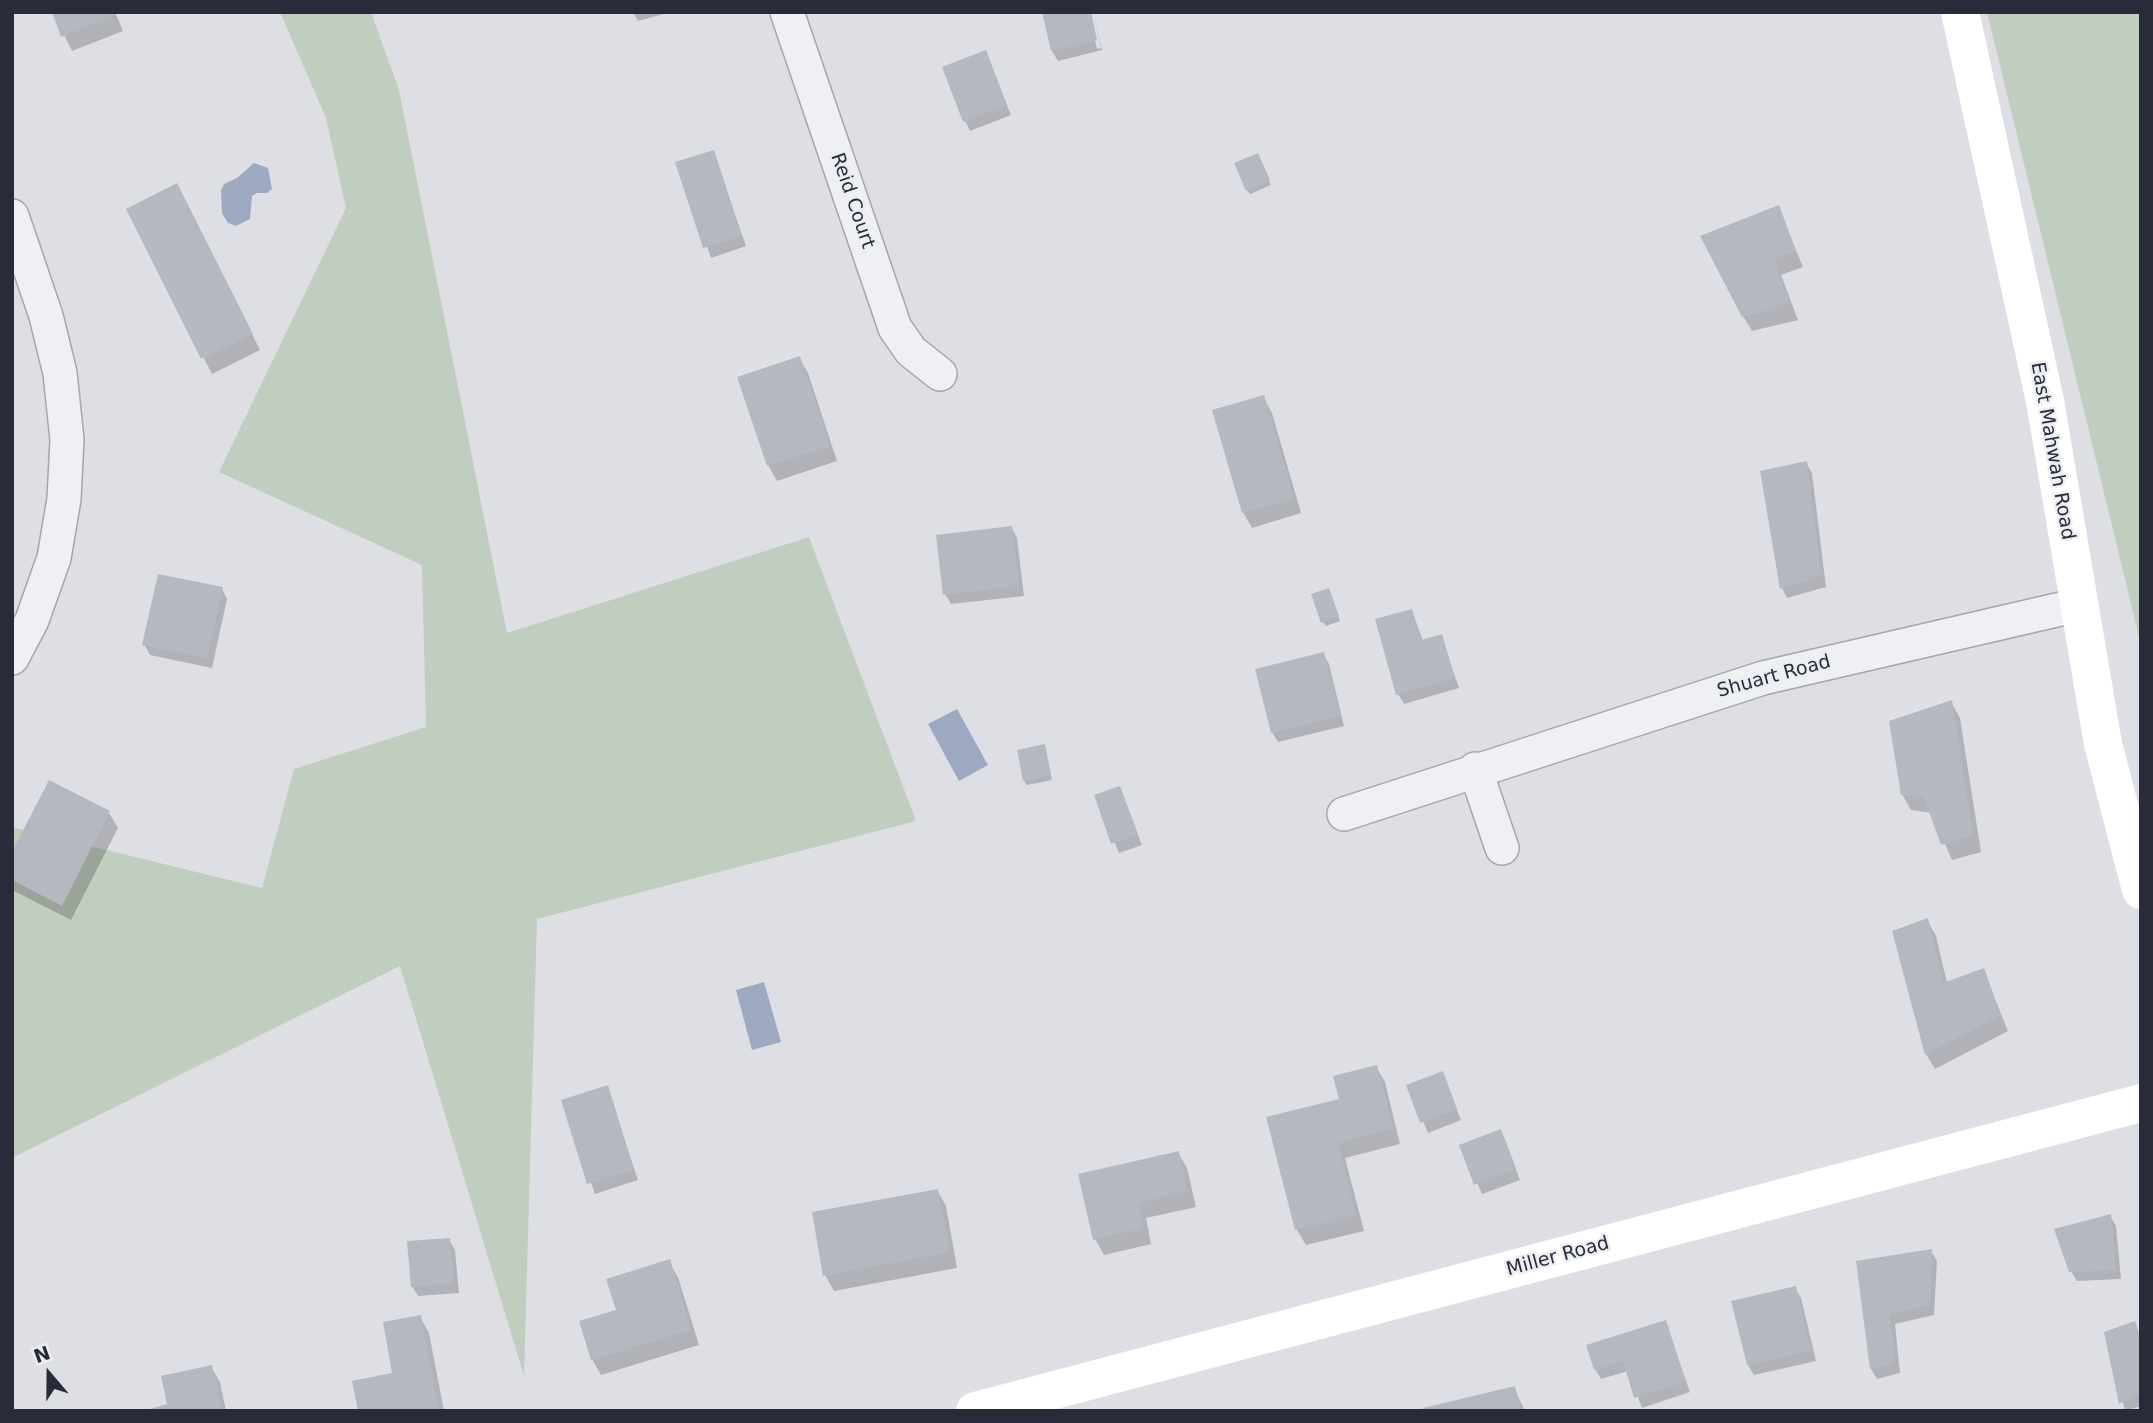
<!DOCTYPE html>
<html>
<head>
<meta charset="utf-8">
<style>
	body { margin:0 }
	#map { position:relative; width:2153px; height:1423px; overflow:hidden; background:#dddfe5; font-family:"DejaVu Sans",sans-serif }
	canvas { display:block }
	.frame { position:absolute; inset:0; border:14px solid #282c3a; pointer-events:none }
	.north { position:absolute; left:14px; top:1339px; width:70px; height:70px; -webkit-text-stroke:5px #eceef3; paint-order:stroke; rotate:340deg; font-size:19px; font-weight:700; line-height:28px; text-align:center; color:#282c3a }
	.north::after { content:''; display:block; margin:auto; width:24px; height:32px; background:#282c3a; clip-path:polygon(50% 0,100% 100%,50% 72%,0 100%) }
</style>
</head>
<body>
<div id="map">
<canvas width="2153" height="1423"></canvas>
<div class="frame"></div>
<div class="north">N</div>
</div>
<script>
const ctx = document.querySelector('canvas').getContext('2d');
ctx.lineJoin = 'round';
function fillPath(path, color) {
  ctx.fillStyle = color;
  ctx.fill(path, 'evenodd');
}
function shape(rows) {
  const path = new Path2D();
  for (const r of rows) {
    path.moveTo(r[0], r[1]);
    for (let i = 2; i < r.length; i += 2) path.lineTo(r[i], r[i + 1]);
  }
  return path;
}
function trace(path, color, width, dash) {
  ctx.strokeStyle = color;
  ctx.lineWidth = width;
  ctx.lineCap = dash ? 'butt' : 'round';
  ctx.setLineDash(dash || []);
  ctx.stroke(path);
}
function write(font, color, halo, rows, align = 'center') {
  ctx.font = font + ' "DejaVu Sans",sans-serif';
  ctx.lineWidth = 5;
  ctx.setLineDash([]);
  ctx.textBaseline = 'middle';
  ctx.strokeStyle = halo;
  ctx.fillStyle = color;
  for (const [text, x, y, turn = 0] of rows) {
    ctx.save();
    ctx.translate(x, y);
    ctx.rotate((+turn || 0) * Math.PI / 180);
    ctx.textAlign = isNaN(turn) ? turn : align;
    if (halo) ctx.strokeText(text, 0, 0);
    ctx.fillText(text, 0, 0);
    ctx.restore();
  }
}
const green = shape([
	[280,12,371,12,399,90,507,633,809,537,916,821,537,919,524,1376,400,966,12,1158,12,827,262,888,294,769,426,727,422,565,219,472,346,208,326,118],
	[1987,12,2141,12,2141,645]
]);
const water = shape([
	[254,163,268,168,272,189,267,193,257,193,252,196,250,219,236,226,228,223,222,213,221,190,224,184,237,178],
	[957,709,988,765,959,781,928,724],
	[764,982,781,1042,752,1050,736,990]
]);
const shadow = shape([
	[53,12,115,12,123,31,72,51],
	[633,12,671,12,638,21],
	[1044,12,1089,12,1097,49,1101,48,1093,12,1102,50,1058,61,1052,51],
	[985,52,1011,115,970,131,965,121],
	[713,152,746,246,711,258,678,164],
	[1260,159,1271,185,1250,194,1247,190],
	[185,201,260,350,212,374,128,210],
	[1778,207,1803,267,1781,275,1798,320,1752,331,1743,316],
	[799,358,808,373,837,461,777,481,768,465],
	[1263,397,1272,413,1301,513,1252,528,1243,512],
	[1806,463,1812,473,1826,587,1787,598,1782,588],
	[1011,527,1017,538,1024,596,951,604,945,594],
	[222,589,227,599,212,668,150,655,144,644],
	[1331,594,1340,621,1326,626,1323,622],
	[1412,611,1423,641,1441,636,1459,688,1404,704,1398,694],
	[1323,654,1329,664,1344,726,1278,742,1272,732],
	[1951,702,1960,718,1981,852,1952,860,1932,813,1911,810,1902,794],
	[1044,746,1052,780,1027,785,1024,781],
	[1119,788,1142,845,1119,853,1096,796],
	[109,813,118,828,71,920,12,890,12,856],
	[1927,920,1936,936,1947,983,1983,970,2008,1031,1935,1069,1926,1054],
	[1376,1067,1385,1082,1400,1144,1345,1158,1364,1231,1306,1245,1297,1230,1268,1118,1341,1100],
	[1442,1074,1461,1120,1428,1133,1408,1086],
	[607,1087,638,1180,595,1194,563,1101],
	[1506,1142,1520,1180,1482,1194,1462,1146],
	[1178,1153,1187,1168,1196,1207,1146,1218,1151,1244,1104,1255,1095,1239],
	[937,1190,946,1206,957,1268,834,1291,825,1275],
	[2110,1216,2116,1226,2121,1279,2077,1281,2071,1271],
	[449,1240,455,1250,459,1293,418,1296,412,1286],
	[1931,1251,1937,1261,1934,1315,1895,1324,1900,1373,1877,1379,1871,1369,1858,1263],
	[669,1262,678,1277,699,1345,601,1375,592,1359,618,1311],
	[1795,1288,1801,1298,1816,1361,1754,1375,1748,1365,1733,1303],
	[420,1317,429,1333,444,1411,360,1411,394,1375],
	[1665,1322,1690,1392,1642,1408,1628,1371,1601,1379,1595,1369],
	[2134,1323,2141,1336,2141,1406,2125,1411,2106,1333],
	[211,1367,220,1382,226,1411,147,1411,169,1406],
	[1514,1388,1525,1411,1426,1411]
]);
const building = shape([
	[52,12,114,12,115,15,61,37],
	[1042,12,1091,12,1097,40,1051,51],
	[986,50,1007,105,963,122,942,67],
	[714,150,742,236,703,248,675,162],
	[1258,153,1270,180,1246,191,1234,163],
	[177,183,253,334,201,359,126,209],
	[1779,205,1796,251,1774,259,1790,304,1742,317,1700,236],
	[800,356,830,446,767,466,737,377],
	[1264,395,1294,498,1242,513,1212,410],
	[1807,461,1821,576,1780,589,1760,471],
	[1012,526,1019,586,943,595,936,535],
	[158,574,223,587,207,658,142,645],
	[1329,588,1339,616,1321,623,1311,594],
	[1412,609,1421,640,1442,634,1455,678,1396,695,1375,619],
	[1324,652,1340,716,1271,733,1255,669],
	[1952,700,1973,836,1941,845,1924,798,1901,795,1889,721],
	[1045,744,1051,775,1023,781,1017,750],
	[49,780,110,811,62,906,12,880,12,852],
	[1120,786,1138,834,1111,844,1094,795],
	[1928,918,1943,983,1984,968,2001,1015,1925,1055,1892,931],
	[1377,1065,1393,1128,1338,1143,1356,1215,1295,1230,1266,1117,1339,1099,1333,1076],
	[1443,1071,1457,1109,1420,1123,1406,1085],
	[608,1085,634,1170,587,1184,561,1100],
	[1501,1129,1516,1169,1474,1185,1459,1145],
	[1179,1151,1188,1191,1138,1203,1143,1228,1093,1240,1078,1174],
	[938,1189,950,1252,823,1276,812,1212],
	[2111,1214,2116,1270,2069,1272,2054,1229],
	[450,1238,454,1283,411,1287,407,1241],
	[1932,1249,1930,1305,1890,1314,1895,1363,1870,1369,1856,1261],
	[670,1259,691,1330,591,1360,579,1321,616,1310,606,1279],
	[1796,1286,1811,1351,1747,1365,1731,1301],
	[421,1315,439,1411,358,1411,352,1381,392,1373,383,1322],
	[1666,1320,1686,1382,1634,1398,1623,1361,1594,1370,1586,1345],
	[2135,1321,2141,1339,2141,1393,2119,1404,2104,1332],
	[212,1365,222,1411,144,1411,167,1404,161,1376],
	[1515,1386,1521,1411,1424,1411,1423,1408]
]);
const street = shape([
	[787,12,895,328,911,351,940,374],
	[12,216,46,316,60,373,67,440,64,499,54,558,32,620,12,658],
	[1475,769,1502,848],
	[1344,814,1763,678,2078,605]
]);
const secondary = shape([
	[1960,12,2045,401,2103,744,2141,890],
	[975,1411,2141,1103]
]);
const streetNames = [
	["Reid Court",852,201,71],
	["East Mahwah Road",2052,451,80],
	["Shuart Road",1774,677,-15],
	["Miller Road",1558,1257,-15]
];
fillPath(green, '#c1cebf');
fillPath(water, '#9ca9c1');
fillPath(shadow, '#0003');
fillPath(building, '#b5b8c1');
trace(street, '#a3a6ae', 36);
trace(street, '#eff0f4', 33);
trace(secondary, '#fff', 38);
write('19px', '#282c3a', '#eceef3', streetNames);
</script>
</body>
</html>
